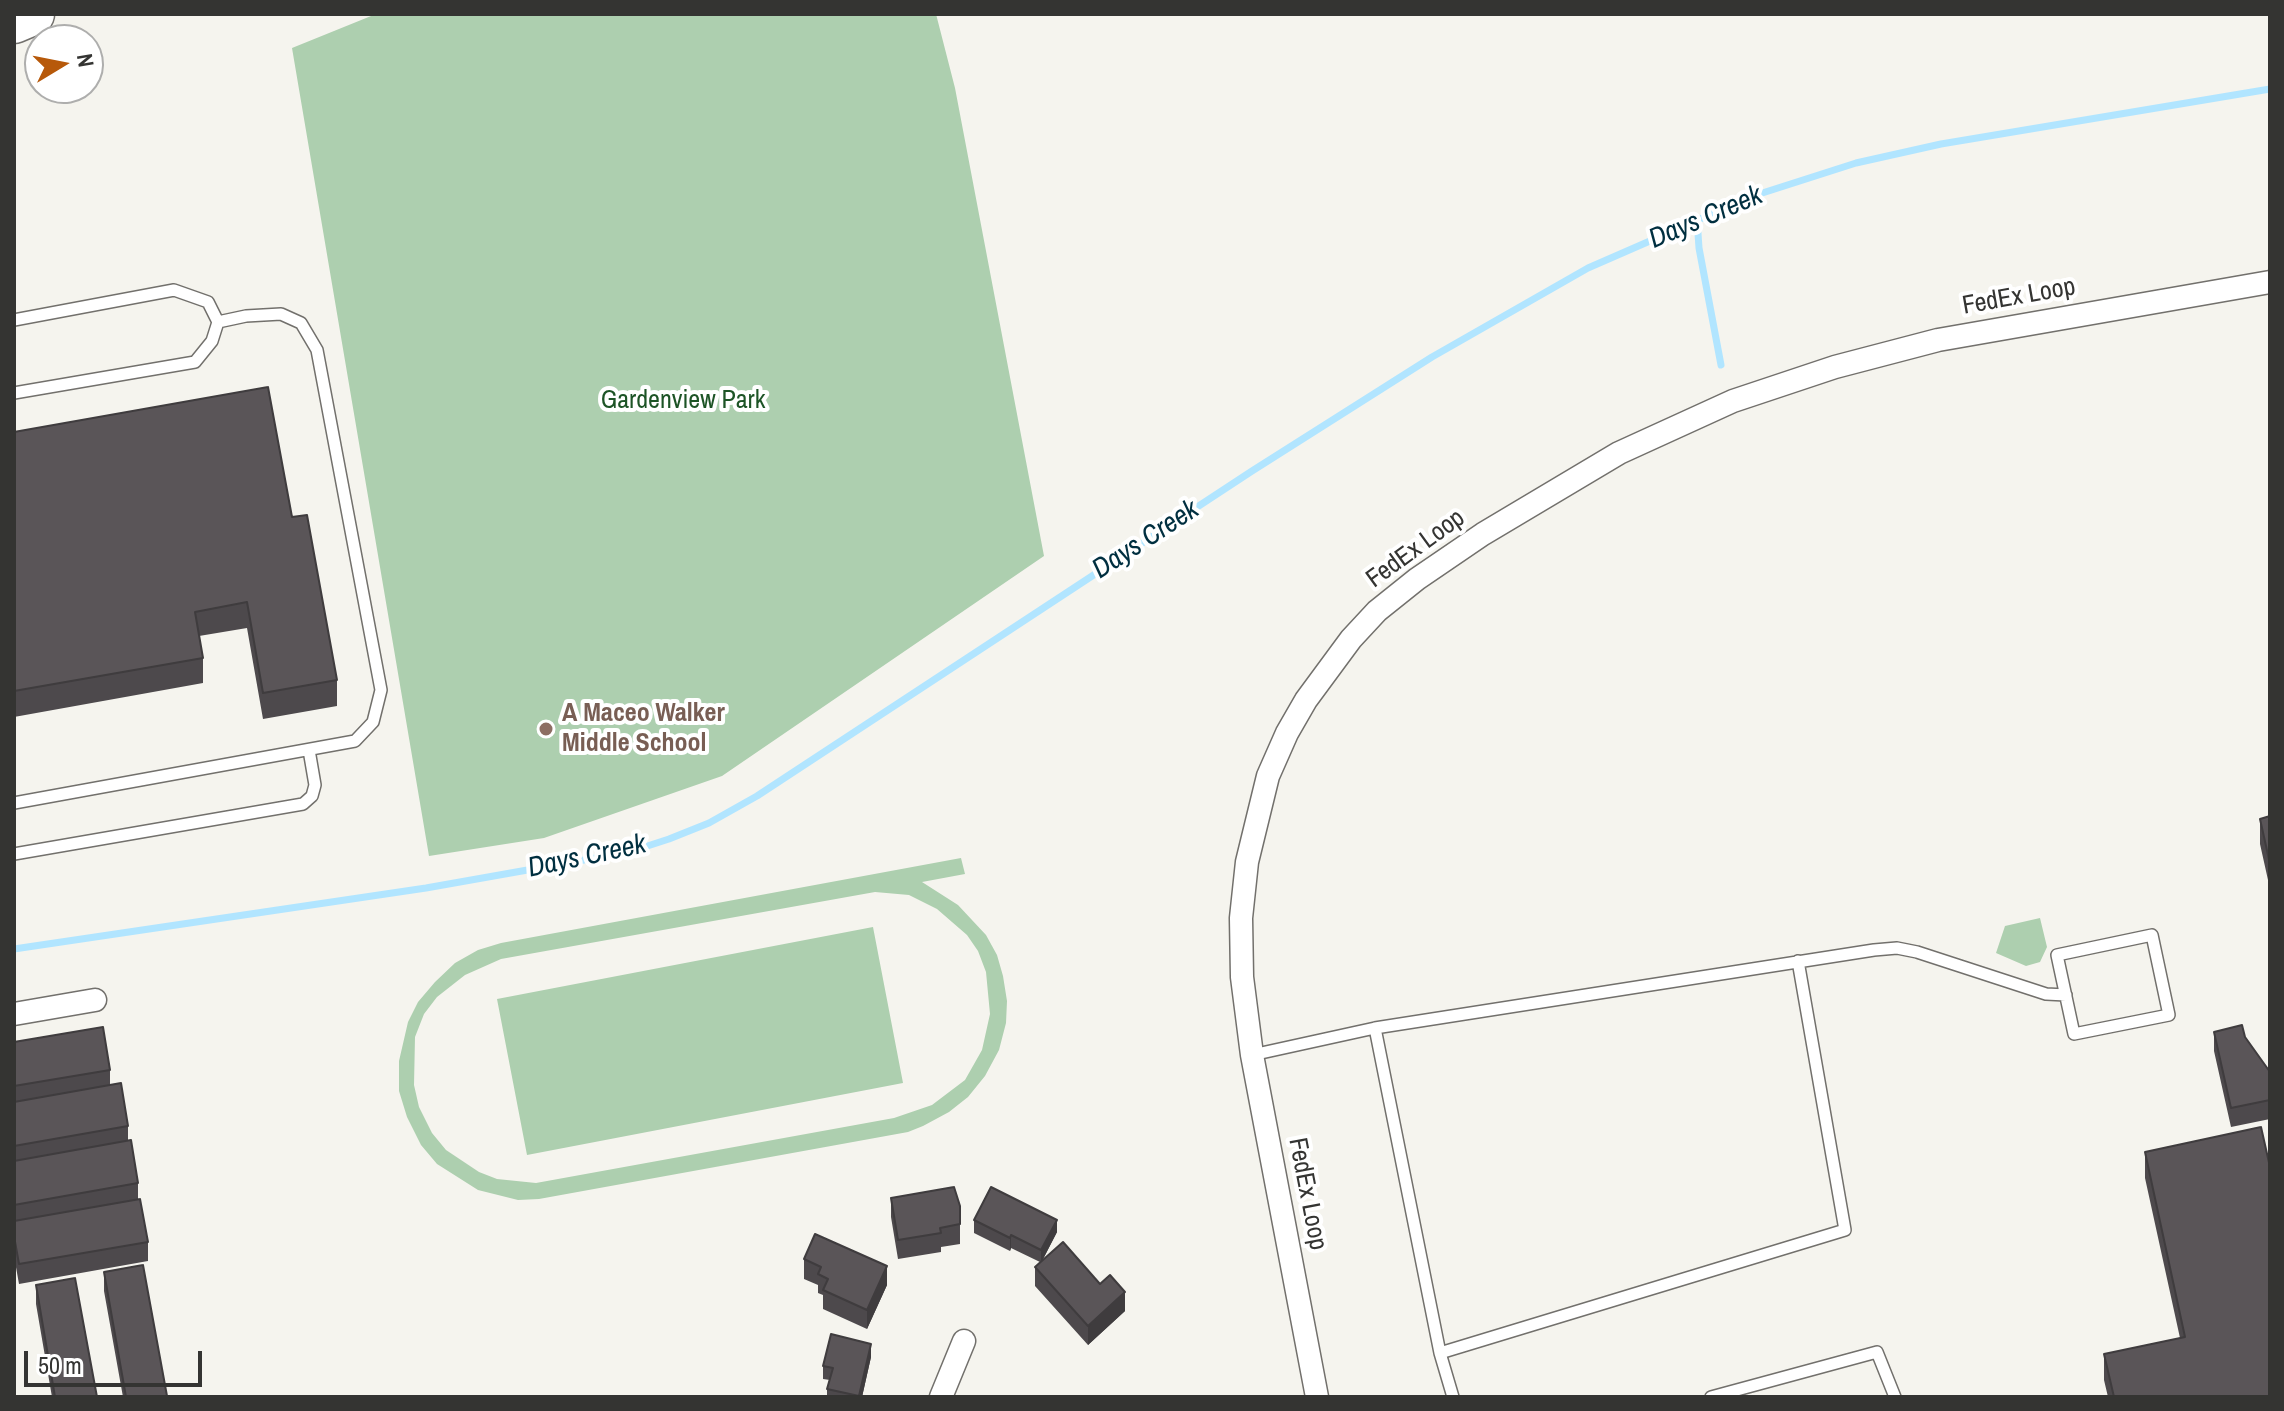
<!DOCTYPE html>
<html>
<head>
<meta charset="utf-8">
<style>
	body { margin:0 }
	#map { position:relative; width:2284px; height:1411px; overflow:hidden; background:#f5f4ee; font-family:"Archivo Narrow",sans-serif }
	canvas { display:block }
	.frame { position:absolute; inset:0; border:16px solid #343432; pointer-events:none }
	.north { position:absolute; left:24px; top:24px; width:80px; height:80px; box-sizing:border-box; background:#fff; border:2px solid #aeaead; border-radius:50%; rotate:80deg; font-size:22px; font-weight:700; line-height:32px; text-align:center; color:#343432 }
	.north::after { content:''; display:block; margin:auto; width:28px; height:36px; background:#b7590a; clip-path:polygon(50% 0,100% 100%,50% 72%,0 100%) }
	.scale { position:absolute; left:24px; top:1351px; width:178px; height:36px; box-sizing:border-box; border:4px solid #343432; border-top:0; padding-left:10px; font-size:24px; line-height:28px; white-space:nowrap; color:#343432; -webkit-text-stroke:6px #fff; paint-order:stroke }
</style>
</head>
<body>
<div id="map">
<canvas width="2284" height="1411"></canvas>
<div class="frame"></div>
<div class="north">N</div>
<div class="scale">50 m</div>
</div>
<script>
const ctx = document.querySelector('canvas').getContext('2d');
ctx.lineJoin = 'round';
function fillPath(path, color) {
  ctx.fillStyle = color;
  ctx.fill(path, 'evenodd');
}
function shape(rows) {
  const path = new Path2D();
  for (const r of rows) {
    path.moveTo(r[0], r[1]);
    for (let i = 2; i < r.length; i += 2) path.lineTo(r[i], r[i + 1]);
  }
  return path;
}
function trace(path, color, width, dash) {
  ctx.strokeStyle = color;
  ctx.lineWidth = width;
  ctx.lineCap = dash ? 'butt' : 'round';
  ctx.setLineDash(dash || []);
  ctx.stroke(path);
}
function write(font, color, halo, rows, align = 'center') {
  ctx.font = font + ' "Archivo Narrow",sans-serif';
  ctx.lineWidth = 8;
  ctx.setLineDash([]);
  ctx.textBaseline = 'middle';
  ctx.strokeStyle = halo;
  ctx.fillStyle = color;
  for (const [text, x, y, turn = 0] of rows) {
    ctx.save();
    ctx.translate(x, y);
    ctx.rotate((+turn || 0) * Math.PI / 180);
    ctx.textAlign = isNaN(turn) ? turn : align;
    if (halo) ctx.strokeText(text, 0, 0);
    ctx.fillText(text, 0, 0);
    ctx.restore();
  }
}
const green = shape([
	[376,14,936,14,955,88,1044,556,722,776,544,838,429,856,292,48],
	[961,858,965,874,922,882,958,905,986,935,997,955,1003,976,1007,1001,1006,1023,999,1050,985,1076,968,1097,949,1112,923,1126,908,1132,539,1199,518,1200,478,1190,437,1164,421,1145,407,1117,399,1091,399,1061,408,1022,418,1002,435,982,455,963,478,950,501,943],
	[875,892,909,895,937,909,967,935,978,951,986,972,990,1014,982,1050,965,1080,932,1105,894,1118,536,1183,497,1179,479,1172,446,1150,432,1133,419,1107,414,1085,415,1037,424,1014,437,997,465,975,501,959],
	[2040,918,2047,947,2040,962,2026,966,1996,953,2005,926],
	[873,927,903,1083,527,1155,497,999]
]);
const stream = shape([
	[1697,219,1699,248,1721,365],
	[14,949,426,888,629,852,669,839,709,823,757,796,1252,471,1432,357,1588,268,1753,196,1856,163,1941,144,2270,89]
]);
const lane = shape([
	[14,320,174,290,208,302,218,322,212,341,195,362,14,393],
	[14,803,355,741,373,722,381,690,317,350,301,323,281,314,246,316,218,322],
	[14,854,303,804,312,796,315,785,309,750],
	[2152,935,2169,1015,2074,1034,2057,955,2152,935],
	[1375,1028,1440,1353,1453,1397],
	[1252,1055,1375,1028,1874,950,1897,948,1917,952,2046,994,2066,995],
	[1440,1353,1845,1230,1798,961],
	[1711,1397,1877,1352,1895,1397]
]);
const street = shape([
	[14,1014,95,1000],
	[941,1397,964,1341],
	[1317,1397,1252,1055,1242,977,1241,918,1247,862,1268,776,1287,733,1306,700,1351,639,1377,611,1417,579,1483,534,1619,453,1733,401,1835,367,1938,340,2270,282]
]);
const highway = shape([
	[14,22,33,14]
]);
const wall = shape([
	[14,432,292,517,337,680,337,706,263,719,247,628,199,636,203,658,203,683,14,717],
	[2270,816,2270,889,2260,844,2260,819],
	[2214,1032,2245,1037,2270,1072,2270,1119,2231,1127,2214,1051],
	[14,1042,110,1070,110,1085,128,1126,128,1141,138,1183,138,1199,148,1242,148,1261,19,1284,14,1256],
	[2145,1152,2270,1397,2108,1397,2104,1380,2104,1354,2180,1338,2145,1178],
	[891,1198,960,1224,960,1244,941,1247,941,1252,898,1259,891,1217],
	[974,1220,1057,1232,1042,1261,1125,1311,1088,1345,1035,1286,1035,1267,1040,1262,1011,1248,1010,1251,974,1233],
	[804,1259,887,1285,867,1329,823,1309,823,1295,818,1293,818,1285,804,1279],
	[143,1265,167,1397,123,1397,104,1291,104,1272],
	[36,1285,97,1397,52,1397,36,1304],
	[871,1357,862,1397,827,1397,827,1389,830,1380,823,1379,823,1366]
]);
const shadedWall = shape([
	[1057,1220,1057,1232,1041,1263,1041,1250],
	[1011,1235,1011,1248,1010,1251,1010,1238],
	[887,1266,887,1285,867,1329,867,1310],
	[1125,1292,1125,1311,1088,1345,1088,1326],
	[871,1344,871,1357,862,1397,859,1397]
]);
const building = shape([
	[268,387,292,517,307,515,337,680,263,693,247,602,195,612,203,658,14,691,14,432,268,387],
	[2270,816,2270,864,2260,819,2270,816],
	[2242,1025,2245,1037,2270,1072,2270,1100,2231,1108,2214,1032,2242,1025],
	[103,1027,110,1070,14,1086,14,1042,103,1027],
	[121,1083,128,1126,14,1146,14,1102,121,1083],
	[2261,1127,2270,1167,2270,1397,2114,1397,2104,1354,2185,1337,2145,1152,2261,1127],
	[131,1140,138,1183,14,1205,14,1161,131,1140],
	[954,1187,960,1206,960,1224,940,1228,941,1233,898,1240,891,1198,954,1187],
	[991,1187,1057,1220,1041,1250,1011,1235,1010,1238,974,1220,991,1187],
	[140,1199,148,1242,19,1264,14,1236,14,1221,140,1199],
	[815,1234,887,1266,867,1310,823,1290,828,1279,818,1274,821,1267,804,1259,815,1234],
	[1063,1242,1100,1284,1110,1275,1125,1292,1088,1326,1035,1267,1063,1242],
	[143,1265,167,1396,160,1397,126,1397,104,1272,143,1265],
	[75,1278,97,1397,55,1397,36,1285,75,1278],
	[831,1334,871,1344,859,1396,827,1389,833,1368,823,1366,831,1334]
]);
const markers = [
	[546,729,8,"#8d6e63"]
];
const streetNames = [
	["FedEx Loop",2019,297,-10],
	["FedEx Loop",1416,549,-36],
	["FedEx Loop",1307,1194,79]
];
const parkNames = [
	["Gardenview Park",683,401]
];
const educationNames = [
	["A Maceo Walker",562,714],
	["Middle School",562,744]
];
const waterNames = [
	["Days Creek",1706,218,-23],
	["Days Creek",1146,540,-33],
	["Days Creek",587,857,-12]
];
fillPath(green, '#adcfaf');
trace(stream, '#b1e5ff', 7);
trace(lane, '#72706c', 14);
trace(street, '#72706c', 25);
trace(highway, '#72706c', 45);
trace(lane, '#fff', 11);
trace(street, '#fff', 22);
trace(highway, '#fff', 42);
fillPath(wall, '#4d494c');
fillPath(shadedWall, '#3f3c3e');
fillPath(building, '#5a5558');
trace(building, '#3f3c3e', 2);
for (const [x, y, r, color] of markers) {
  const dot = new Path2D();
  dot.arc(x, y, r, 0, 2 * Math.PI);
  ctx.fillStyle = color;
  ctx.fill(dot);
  trace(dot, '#fff', 3);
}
write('26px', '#343432', '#fff', streetNames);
write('26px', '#1d5426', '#fff', parkNames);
write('bold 26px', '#785e54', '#fff', educationNames, 'left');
write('italic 28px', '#002f40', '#fff', waterNames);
</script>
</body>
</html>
